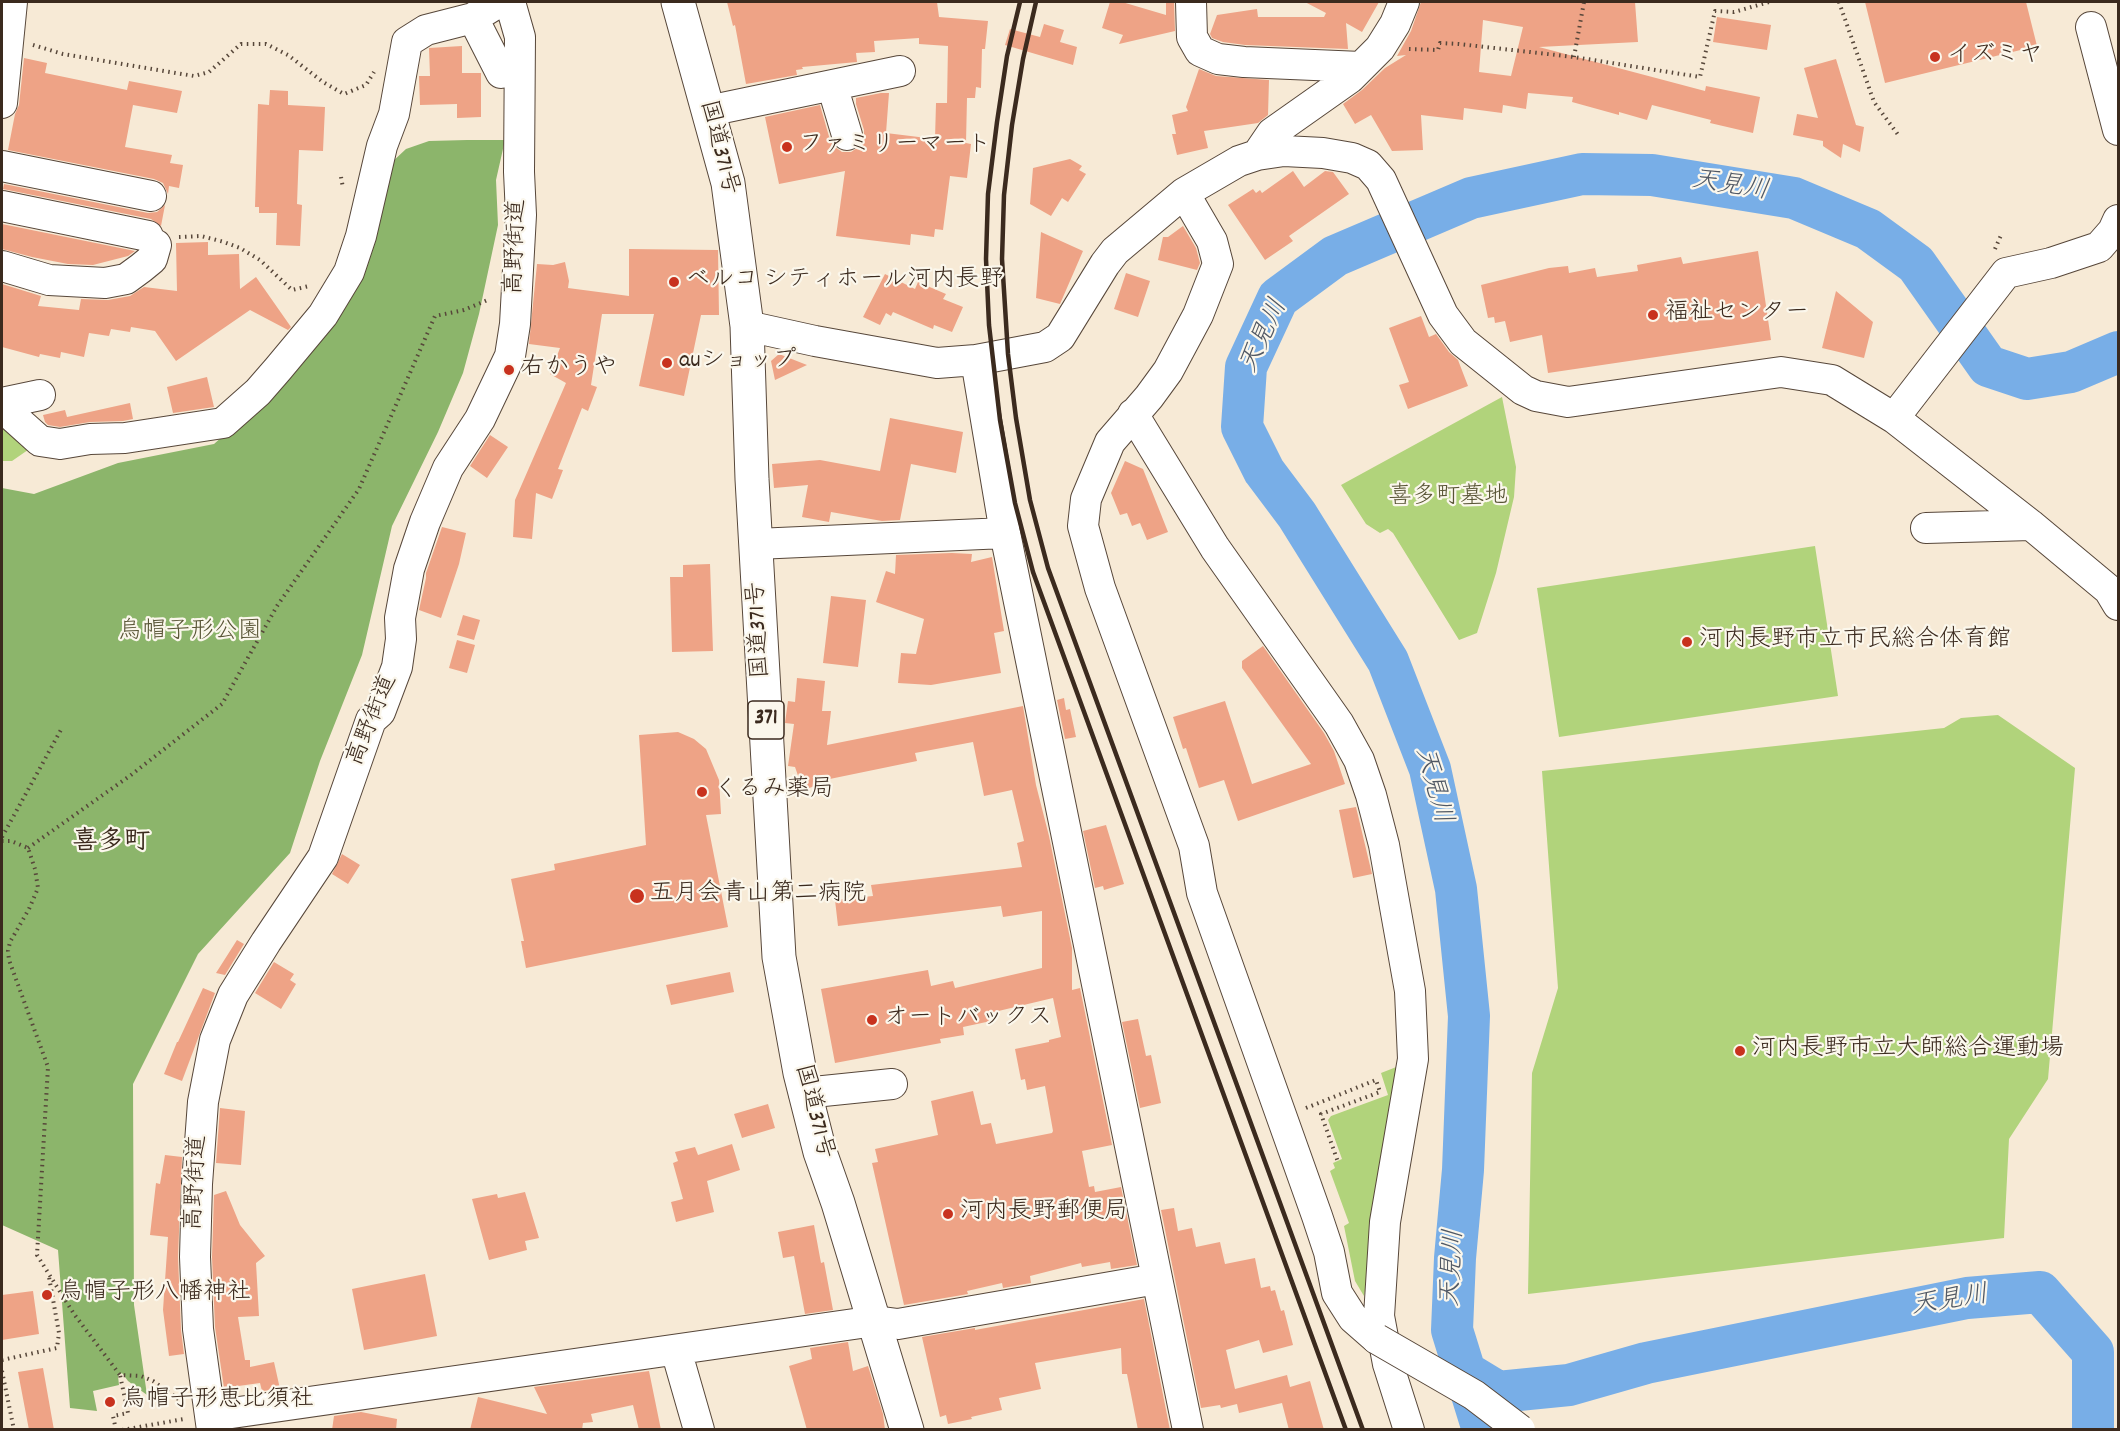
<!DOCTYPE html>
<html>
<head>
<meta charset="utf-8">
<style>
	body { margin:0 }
	#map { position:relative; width:2120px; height:1431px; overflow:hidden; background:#f7ead6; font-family:Dekko,sans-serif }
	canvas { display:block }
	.frame { position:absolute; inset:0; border:3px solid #3b2a1e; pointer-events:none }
</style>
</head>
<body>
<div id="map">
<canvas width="2120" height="1431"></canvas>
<div class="frame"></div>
</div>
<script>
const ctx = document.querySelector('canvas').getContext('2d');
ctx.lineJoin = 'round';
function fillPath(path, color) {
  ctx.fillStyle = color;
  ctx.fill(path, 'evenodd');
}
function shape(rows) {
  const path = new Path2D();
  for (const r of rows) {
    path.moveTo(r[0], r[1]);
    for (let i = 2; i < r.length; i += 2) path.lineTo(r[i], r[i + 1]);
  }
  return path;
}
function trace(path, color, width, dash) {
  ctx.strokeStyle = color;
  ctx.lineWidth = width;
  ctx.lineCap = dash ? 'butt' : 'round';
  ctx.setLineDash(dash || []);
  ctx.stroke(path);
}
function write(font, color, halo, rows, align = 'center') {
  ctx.font = font + ' Dekko,"Klee One",sans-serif';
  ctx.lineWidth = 4.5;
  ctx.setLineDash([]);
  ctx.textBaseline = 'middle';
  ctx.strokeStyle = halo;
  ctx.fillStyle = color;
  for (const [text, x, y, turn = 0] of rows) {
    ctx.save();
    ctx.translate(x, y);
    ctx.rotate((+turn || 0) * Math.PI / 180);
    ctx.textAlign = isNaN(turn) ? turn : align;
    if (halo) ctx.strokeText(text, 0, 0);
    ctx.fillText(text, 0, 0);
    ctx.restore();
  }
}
const green = shape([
	[1502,397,1516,467,1514,497,1496,573,1477,633,1459,640,1393,533,1388,529,1380,533,1366,524,1341,485],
	[2,411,38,443,12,461,2,461],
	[1815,546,1838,696,1559,737,1537,588],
	[1998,715,2075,768,2048,1079,2009,1139,2004,1238,1528,1294,1532,1073,1558,988,1542,771,1944,728,1961,718],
	[1404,1064,1364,1296,1355,1281,1344,1226,1349,1223,1330,1171,1335,1168,1333,1163,1342,1159,1328,1120,1331,1116,1388,1095,1381,1073]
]);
const forest = shape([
	[467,140,505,140,496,180,498,225,479,314,463,373,438,432,392,526,362,655,320,761,290,853,198,954,133,1084,134,1305,147,1395,128,1381,122,1373,118,1376,119,1385,93,1391,97,1411,70,1408,58,1250,2,1225,2,488,34,494,118,463,214,444,263,400,374,246,372,209,391,163,406,149,429,141]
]);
const river = shape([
	[1465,1372,1498,1392,1569,1385,1646,1363,1967,1298,2040,1292,2093,1352,2093,1430],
	[1483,1430,1452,1330,1455,1258,1463,1170,1469,1016,1456,889,1430,769,1388,661,1297,515,1264,471,1242,427,1246,367,1278,298,1335,256,1471,198,1582,174,1652,175,1794,198,1868,229,1916,264,1988,366,2027,379,2071,372,2118,352]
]);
const building = shape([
	[727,2,937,2,939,17,988,21,985,49,982,49,981,88,976,87,975,98,967,98,966,143,971,144,967,178,950,176,943,230,935,229,934,237,911,234,910,245,836,236,845,171,779,184,765,117,820,105,830,140,835,147,842,152,851,152,860,146,864,138,864,130,856,104,856,98,881,93,889,93,886,133,935,139,936,103,947,103,948,46,919,44,919,38,874,41,875,52,856,53,857,62,802,67,803,69,796,70,797,75,746,84,735,25,733,26],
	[1110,2,1122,2,1166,15,1166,2,1174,2,1175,31,1119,44,1123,35,1102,28],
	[1305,2,1379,2,1362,32,1346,23,1348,49,1245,45,1223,42,1212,38,1210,34,1217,15,1257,9,1258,17,1324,17,1326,13],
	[1421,2,1635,2,1638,42,1539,47,1705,91,1706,86,1760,97,1753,133,1710,123,1711,120,1652,105,1647,120,1619,112,1619,115,1572,102,1573,97,1528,93,1526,109,1503,105,1502,113,1464,108,1463,120,1421,115,1423,150,1392,151,1371,115,1355,124,1343,104,1362,90,1385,68,1406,55,1397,56,1411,31],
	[1483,20,1523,27,1511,76,1479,72],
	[1865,2,2026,2,2037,46,1885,83],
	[1717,17,1771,25,1767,50,1713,42],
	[1044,24,1064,30,1060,42,1077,47,1073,65,1005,45,1010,29,1040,37],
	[462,46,462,73,481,73,481,117,457,118,457,104,420,105,419,76,430,76,429,48],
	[24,58,47,63,45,73,127,90,129,81,182,91,177,113,133,105,125,147,172,155,170,163,183,165,179,188,169,186,168,194,163,183,154,179,8,150,15,114,19,105],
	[1836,59,1856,125,1864,127,1860,152,1843,144,1841,158,1823,146,1823,141,1793,135,1797,114,1818,118,1804,68],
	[1199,69,1216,76,1269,80,1268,115,1258,123,1204,131,1208,148,1177,155,1172,134,1176,134,1172,115,1188,111,1186,107],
	[270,90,288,91,288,105,325,107,323,151,299,150,297,204,302,205,300,246,276,245,277,213,259,213,259,207,255,207,258,104,269,105],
	[1070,159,1082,166,1079,170,1086,174,1068,202,1062,198,1051,216,1030,204,1033,168],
	[1293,171,1304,187,1325,171,1333,172,1349,194,1289,236,1293,241,1265,260,1228,205,1253,189,1256,193,1260,190,1262,193],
	[4,184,148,213,157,212,165,205,161,226,151,219,3,189],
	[2,224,135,251,128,256,93,265,68,264,32,257,2,249],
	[1183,226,1196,248,1200,263,1197,270,1158,260,1163,237,1168,237],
	[1041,232,1083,251,1060,304,1036,298],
	[208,242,208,255,239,254,240,289,256,277,291,327,288,330,250,310,176,361,155,331,131,327,130,332,111,329,109,336,89,333,84,357,61,352,60,358,40,354,39,357,2,347,2,284,41,296,38,306,79,310,81,299,108,300,130,296,144,287,177,291,176,243],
	[629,249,718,250,719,315,701,315,684,396,639,386,654,314,602,314,591,385,597,387,588,411,582,408,558,469,563,470,552,499,536,493,532,539,513,537,515,500,566,383,550,374,560,348,529,344,537,264,553,265,565,262,569,281,568,288,629,296],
	[1758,251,1771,340,1548,373,1542,335,1510,342,1505,321,1495,323,1494,317,1488,318,1481,285,1549,268,1568,266,1569,273,1595,268,1597,277,1638,271,1637,265,1681,257,1683,264],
	[1126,273,1150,281,1138,317,1114,309],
	[885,274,915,289,918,282,946,294,943,299,963,307,952,332,934,325,933,329,893,312,891,316,886,313,880,325,863,317],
	[1836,291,1873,322,1864,358,1822,348],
	[1421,316,1429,337,1436,334,1449,352,1458,360,1468,386,1408,409,1399,385,1409,382,1389,328],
	[779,354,807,365,775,380,771,361],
	[207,377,214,407,173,413,167,387],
	[130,403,133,419,123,421,90,422,60,427,48,425,45,422,43,415,65,410,67,417],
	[890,418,963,432,956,473,911,464,900,520,882,521,831,512,829,522,802,517,808,485,774,488,772,464,820,460,880,471],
	[490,435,508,447,487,478,470,466],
	[1125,461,1143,469,1168,532,1147,540,1140,523,1132,526,1127,513,1120,515,1111,493],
	[442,527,466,533,459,564,441,618,419,610,426,578,426,573],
	[952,553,972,554,971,562,992,557,1004,631,994,633,1001,673,931,685,898,683,901,653,916,654,924,619,876,602,886,571,895,574,896,555],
	[710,564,713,651,672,652,670,577,683,577,683,565],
	[831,596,866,600,858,667,823,663],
	[463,615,480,620,474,640,457,635],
	[457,640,475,645,467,673,449,668],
	[1263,646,1324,733,1334,751,1345,784,1238,821,1224,780,1199,788,1186,748,1183,749,1173,717,1225,701,1252,784,1311,764,1242,668,1242,661],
	[797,678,825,681,822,711,831,711,827,745,1023,706,1036,785,1049,836,1072,948,1072,990,1080,988,1112,1145,1082,1151,1089,1187,1094,1186,1095,1192,1121,1187,1137,1265,1111,1269,1110,1262,1082,1267,1081,1263,1030,1276,1031,1283,1003,1288,1002,1283,967,1291,968,1294,904,1305,872,1163,878,1162,875,1149,938,1135,931,1101,973,1091,981,1125,991,1123,996,1144,1052,1133,1053,1131,1045,1086,1027,1090,1025,1079,1021,1080,1015,1049,1049,1042,1049,1040,1061,1037,1053,998,990,1013,991,1021,963,1027,964,1035,940,1039,941,1043,835,1063,821,989,928,970,931,986,953,981,955,988,1042,968,1042,911,1003,917,1001,906,838,926,835,900,873,896,871,885,1022,867,1017,843,1024,841,1012,790,984,796,973,742,915,753,917,761,820,781,821,784,803,790,795,767,788,766,794,724,785,723,788,701,795,702],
	[1064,698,1066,710,1070,709,1076,737,1065,739,1057,700],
	[678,732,694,739,706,749,719,780,721,814,706,815,728,927,526,968,521,941,524,941,511,879,555,870,554,864,646,845,639,735],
	[1356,807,1372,874,1353,878,1339,810],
	[1106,825,1124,884,1104,890,1103,886,1095,888,1083,831],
	[342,854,360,865,348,884,332,874],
	[237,940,244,944,225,975,216,973],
	[274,962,294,974,290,980,296,984,281,1009,255,993],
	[730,972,734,992,671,1005,666,985],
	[203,988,215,993,182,1081,164,1074,177,1042,178,1042],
	[1138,1019,1146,1056,1151,1055,1161,1103,1140,1108,1122,1022],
	[768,1104,775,1128,742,1138,734,1114],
	[220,1108,245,1111,241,1165,216,1163],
	[732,1144,740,1170,707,1181,714,1212,676,1222,671,1202,683,1199,673,1163,678,1161,675,1152,695,1147,698,1155],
	[165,1155,182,1157,178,1257,181,1330,184,1354,169,1356,163,1310,168,1237,150,1235,156,1183,160,1184],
	[226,1191,240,1225,265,1256,256,1263,259,1316,238,1317,245,1360,250,1360,250,1367,274,1362,280,1389,262,1391,260,1383,224,1388,215,1327,212,1257,214,1195],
	[525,1192,539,1238,525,1241,527,1250,489,1260,472,1199,497,1194,498,1198],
	[1174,1208,1178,1231,1192,1228,1196,1247,1220,1242,1225,1264,1255,1258,1261,1288,1270,1286,1271,1291,1275,1290,1281,1311,1284,1310,1293,1345,1263,1353,1259,1340,1226,1350,1235,1389,1287,1375,1290,1387,1310,1381,1324,1430,1289,1430,1282,1403,1239,1413,1237,1404,1221,1408,1220,1405,1201,1408,1161,1210],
	[814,1225,821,1263,824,1262,833,1310,805,1314,794,1256,783,1258,778,1232],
	[425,1274,437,1336,364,1350,352,1289],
	[33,1291,39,1334,2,1340,2,1295],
	[1144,1299,1170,1430,1138,1430,1127,1374,1122,1374,1121,1348,1035,1363,1041,1389,999,1398,1002,1410,971,1417,972,1419,948,1424,946,1415,940,1417,922,1337,975,1328,975,1330],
	[848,1342,853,1371,868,1366,883,1414,885,1430,807,1430,789,1366,812,1359,810,1348],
	[43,1368,54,1430,29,1430,18,1372],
	[649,1371,661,1430,639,1430,633,1405,591,1414,593,1422,583,1423,582,1430,470,1430,478,1397,547,1414,534,1387],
	[361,1412,397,1419,396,1430,332,1430,334,1416]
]);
const path = shape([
	[1839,2,1874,102,1899,136],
	[33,45,63,54,194,76,209,72,241,44,266,44,288,55,323,82,344,94,366,85,374,72],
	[1409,49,1438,50,1440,43,1459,44,1574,57,1700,77,1715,11,1734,12,1769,2],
	[1574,57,1584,2],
	[341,177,343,188],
	[179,237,201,236,224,242,240,248,260,260,292,290,309,286],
	[1995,249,2002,233],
	[2,837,62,728],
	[2,841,11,841,28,848,35,869,38,888,29,909,10,942,8,951,9,960,48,1067,37,1255,74,1314,120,1375,141,1376,153,1381,181,1401],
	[28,848,131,775,222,704,277,606,359,489,435,316,464,310,490,299],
	[1306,1108,1376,1080,1380,1092,1321,1114,1338,1162],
	[2,1360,57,1348,59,1333,49,1277],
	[2,1371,14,1430],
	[116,1430,113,1416,128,1413,120,1375],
	[122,1430,184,1419]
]);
const minor = shape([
	[1191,2,1192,37,1200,51,1218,59,1244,62,1361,67],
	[473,18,501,73],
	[2091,27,2118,130],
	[832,85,847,135],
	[2,103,12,2],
	[708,111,900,71],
	[1257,155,1272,133,1350,78,1380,48,1395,24,1404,2],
	[2,166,151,196],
	[1184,193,1212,241,1218,264,1198,315,1168,371,1149,397,1110,442,1086,499,1083,526,1100,588,1194,846,1202,893,1317,1216,1329,1252,1337,1293,1353,1318,1377,1339],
	[2,206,148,236],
	[2,266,49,280,105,283,126,279,141,268,152,259,156,245],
	[747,326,815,341,937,363,976,360,1045,347,1060,337,1105,264,1115,251,1184,193,1239,161,1257,155,1284,151,1323,153,1352,158,1368,165,1381,180,1443,315,1463,342,1523,390,1536,396,1568,402,1781,372,1832,380,1894,418,2031,525,2109,590,2118,605],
	[976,360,1005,533,1188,1430],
	[2,403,40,395],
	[2,407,40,441,60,444,90,439,125,438,223,423,258,392,278,369,323,315,349,272,361,236,382,146,394,114,407,42,426,30,473,18,499,2],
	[1133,414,1215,548,1339,724,1359,760,1371,795,1384,845,1410,991,1413,1059,1385,1222,1379,1316,1388,1364,1409,1430],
	[1894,418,2006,273,2051,263,2099,247,2113,231,2118,220],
	[1926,528,2031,525],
	[756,544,1005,533],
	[804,1093,892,1084],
	[676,1350,699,1430],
	[211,1416,875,1321,898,1324,1157,1279],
	[212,1430,198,1329,195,1257,197,1184,203,1102,215,1040,233,995,266,942,323,857,371,720,380,712,397,667,401,639,400,618,409,569,425,522,448,468,480,419,510,356,515,324,521,215,519,172,520,37,510,2]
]);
const highway = shape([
	[678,2,728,183,747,326,752,479,779,957,800,1073,820,1152,838,1203,907,1430]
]);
const rail = shape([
	[1020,2,1007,56,997,122,988,194,986,259,989,325,1000,420,1015,503,1033,572,1346,1430],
	[1036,2,1023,59,1012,125,1004,195,1002,259,1008,354,1016,418,1030,500,1048,568,1363,1430]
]);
const minorBridge = shape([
	[1377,1339,1474,1395,1520,1430]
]);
const markers = [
	[1935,57,6,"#c8321e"],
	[787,147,6,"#c8321e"],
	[674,282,6,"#c8321e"],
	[1653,315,6,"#c8321e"],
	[667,363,6,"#c8321e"],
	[509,370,6,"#c8321e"],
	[1687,642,6,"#c8321e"],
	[702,792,6,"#c8321e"],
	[637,896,8,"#c8321e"],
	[872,1020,6,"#c8321e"],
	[1740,1051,6,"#c8321e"],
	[948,1214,6,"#c8321e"],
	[47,1295,6,"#c8321e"],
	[110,1402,6,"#c8321e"]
];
const shields = [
	[766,720,36]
];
const shieldNames = [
	["371",766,720]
];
const poiNames = [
	["イズミヤ",1947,57],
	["ファミリーマート",799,147],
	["ベルコ シティホール河内長野",686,282],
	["福祉センター",1665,315],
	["auショップ",679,363],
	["右かうや",521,370],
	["河内長野市立市民総合体育館",1699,642],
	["くるみ薬局",714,792],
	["五月会青山第二病院",650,896],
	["オートバックス",884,1020],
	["河内長野市立大師総合運動場",1752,1051],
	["河内長野郵便局",960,1214],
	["烏帽子形八幡神社",59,1295],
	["烏帽子形恵比須社",122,1402]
];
const streetNames = [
	["国道371号",717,148,76],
	["高野街道",518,247,-88],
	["国道371号",761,630,-93],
	["高野街道",374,721,-68],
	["国道371号",812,1112,76],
	["高野街道",198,1183,-87]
];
const parkNames = [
	["喜多町墓地",1448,499],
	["烏帽子形公園",190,634]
];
const waterNames = [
	["天見川",1730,188,9],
	["天見川",1266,337,-65],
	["天見川",1431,786,75],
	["天見川",1455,1268,-87],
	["天見川",1950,1303,-9]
];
const neighbourhoodNames = [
	["喜多町",111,844]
];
fillPath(green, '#b1d37b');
fillPath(forest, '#8cb56b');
trace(river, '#78aee7', 42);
fillPath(building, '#eea386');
trace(minor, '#57473a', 32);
trace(highway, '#57473a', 35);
trace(path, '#57473a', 4, [1.5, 4.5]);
trace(minor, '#fff', 30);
trace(highway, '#fff', 33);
trace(rail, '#3b2a1e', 4.5);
trace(minorBridge, '#57473a', 32, []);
trace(minorBridge, '#fff', 30);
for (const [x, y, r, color] of markers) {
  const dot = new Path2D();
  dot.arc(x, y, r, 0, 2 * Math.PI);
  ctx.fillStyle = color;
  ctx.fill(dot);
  trace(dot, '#fbf7ec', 2);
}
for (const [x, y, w] of shields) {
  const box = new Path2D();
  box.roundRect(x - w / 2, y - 19, w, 38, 4.5);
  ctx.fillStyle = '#fbf7ec';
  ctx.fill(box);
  trace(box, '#3b2a1e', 1.5);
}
write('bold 22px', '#3b2a1e', null, shieldNames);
write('24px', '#3b2a1e', '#fbf7ec', poiNames, 'left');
write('24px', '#3b2a1e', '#fbf7ec', streetNames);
write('24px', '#585435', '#fbf7ec', parkNames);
write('italic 26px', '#505864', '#fbf7ec', waterNames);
write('bold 26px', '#3b2a1e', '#fbf7ec', neighbourhoodNames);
</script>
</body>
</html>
